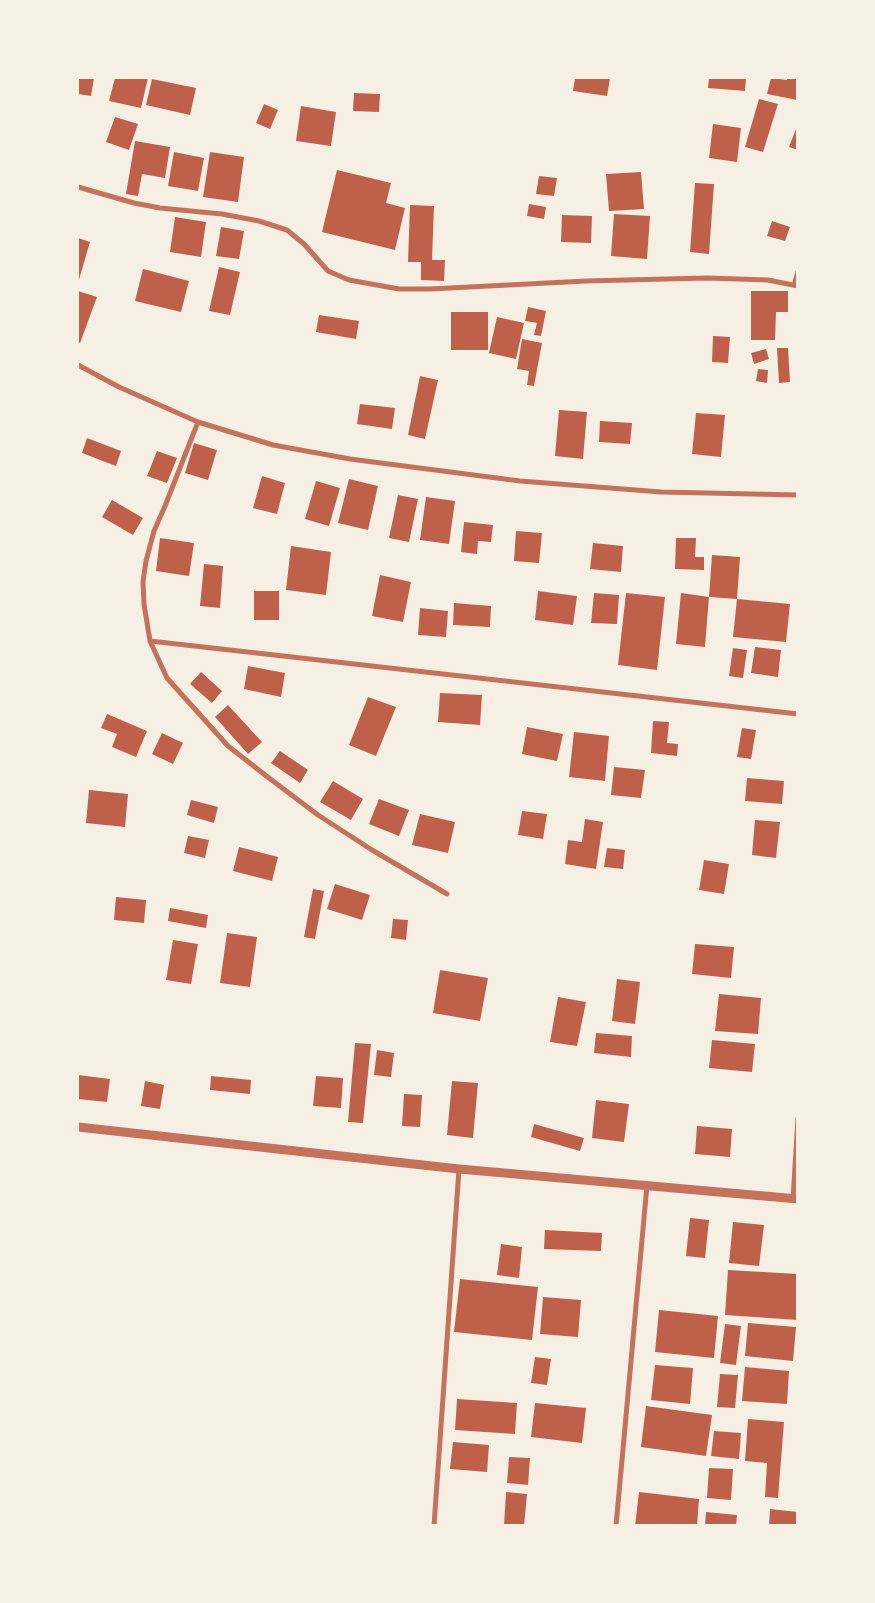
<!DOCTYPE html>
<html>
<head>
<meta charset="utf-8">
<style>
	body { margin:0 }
	#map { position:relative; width:875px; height:1603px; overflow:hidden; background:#f6efe4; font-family:Rubik,sans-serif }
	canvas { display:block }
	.frame { position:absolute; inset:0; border:79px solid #f6efe4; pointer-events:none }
</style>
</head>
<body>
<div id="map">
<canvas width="875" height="1603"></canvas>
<div class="frame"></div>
</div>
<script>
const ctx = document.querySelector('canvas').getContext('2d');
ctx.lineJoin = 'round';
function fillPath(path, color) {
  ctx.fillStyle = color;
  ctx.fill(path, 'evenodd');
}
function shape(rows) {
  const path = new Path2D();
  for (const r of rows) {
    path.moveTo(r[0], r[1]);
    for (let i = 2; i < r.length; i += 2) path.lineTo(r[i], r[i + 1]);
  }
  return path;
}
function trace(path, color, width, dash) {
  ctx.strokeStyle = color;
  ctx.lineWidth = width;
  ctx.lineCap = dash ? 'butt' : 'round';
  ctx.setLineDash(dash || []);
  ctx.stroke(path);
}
const building = shape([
	[78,78,94,78,91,96,78,94],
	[115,78,148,78,141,108,109,101],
	[575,78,610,78,607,96,573,91],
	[709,78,746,78,745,91,708,88],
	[771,78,787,80,787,78,798,78,797,100,767,94],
	[152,79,196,88,190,115,146,105],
	[354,93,380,94,379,112,353,111],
	[759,99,778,104,763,152,745,147],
	[264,104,278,110,270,129,256,123],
	[301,106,336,112,331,146,296,141],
	[115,117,138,124,129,150,106,142],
	[713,124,741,128,737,162,709,158],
	[798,124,798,150,789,147],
	[135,141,170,147,165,178,142,174,138,196,126,194],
	[174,152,204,158,198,191,168,186],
	[210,152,244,157,238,202,203,197],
	[337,170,391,183,386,203,405,208,395,250,322,232],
	[641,172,644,209,609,211,606,174],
	[539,176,557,178,554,196,536,194],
	[695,183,714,184,709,254,690,252],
	[529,204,546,207,544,219,527,216],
	[410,205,434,206,432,260,445,260,444,281,421,280,421,262,408,262],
	[614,214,650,216,647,259,611,256],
	[562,215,592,216,591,243,561,242],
	[175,217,206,222,201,257,170,252],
	[772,221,790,227,785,241,767,236],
	[221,227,244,231,239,259,216,256],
	[78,238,90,242,78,283],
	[219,267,240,272,230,315,209,311],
	[143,269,189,281,181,312,135,301],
	[78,291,97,297,80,343,78,342],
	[751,291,788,291,788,312,776,312,775,340,751,340],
	[528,307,546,311,541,336,534,335,537,323,525,321],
	[451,312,488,312,488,350,451,350],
	[319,315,359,321,356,339,316,332],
	[497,317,524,323,516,359,489,353],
	[713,336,730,337,728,363,712,362],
	[522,339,542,343,534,386,527,385,529,371,517,369],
	[777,348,788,348,790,382,779,383],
	[766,349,769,359,754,364,751,353],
	[758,369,768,370,767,383,756,381],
	[420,376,438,380,425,439,408,435],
	[360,404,395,408,392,429,357,424],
	[559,410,587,412,583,459,555,456],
	[696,413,725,415,721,457,692,454],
	[600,421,632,423,630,444,599,442],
	[87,438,121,451,116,466,82,453],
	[194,443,217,450,208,480,185,473],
	[157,451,177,458,167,483,147,476],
	[262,476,285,483,277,514,253,508],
	[349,479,378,486,368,530,338,523],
	[316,481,340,488,329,526,305,519],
	[398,495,418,499,409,542,389,538],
	[426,497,455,501,449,544,420,540],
	[112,500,143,518,133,535,102,517],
	[464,522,493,525,491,542,478,541,477,554,461,552],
	[516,531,542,533,539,563,514,561],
	[160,538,194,543,189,576,156,571],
	[676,538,696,538,695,557,704,557,704,570,675,569],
	[593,543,623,546,621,572,590,569],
	[291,546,331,552,326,595,286,590],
	[712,555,740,557,737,599,790,604,786,642,733,637,737,599,709,597],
	[204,564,223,566,220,608,200,606],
	[380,575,411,582,403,622,372,616],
	[254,591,279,591,279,620,254,620],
	[538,591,577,596,573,625,535,620],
	[594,593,619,595,617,624,591,623],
	[626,593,665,597,657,670,618,665],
	[681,593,709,597,705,647,676,644],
	[454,603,491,606,490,627,453,625],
	[420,608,448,611,446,637,418,635],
	[755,647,781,650,778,677,751,673],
	[733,648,747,650,743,678,729,676],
	[248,666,285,673,281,697,244,689],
	[201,672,222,691,212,703,190,684],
	[440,693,482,695,480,725,438,722],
	[368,697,396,707,376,756,349,745],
	[228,705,262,742,248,754,215,717],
	[107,714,147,731,136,757,112,747,117,734,101,728],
	[653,721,669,722,667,743,678,744,677,756,651,753],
	[527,727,563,734,557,761,522,754],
	[742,728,756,730,751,759,737,757],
	[574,732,609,736,605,781,569,777],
	[162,733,183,743,173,764,152,754],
	[280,751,308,770,300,783,271,763],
	[614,767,645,770,641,798,611,795],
	[747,778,784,781,782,804,745,801],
	[333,781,363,799,351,820,320,802],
	[89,790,128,794,125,827,86,823],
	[379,799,409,810,399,836,369,824],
	[191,800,218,807,214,823,187,815],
	[522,811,547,814,543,839,518,835],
	[420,814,455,822,448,853,412,845],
	[585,819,603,822,596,869,565,864,568,840,582,842],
	[755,820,780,822,776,858,752,855],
	[188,836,209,840,205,858,184,853],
	[239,847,278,857,272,881,233,871],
	[607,848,625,850,623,869,604,867],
	[704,860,729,864,724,894,699,890],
	[335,884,370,895,362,920,327,909],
	[313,889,324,891,315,939,304,937],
	[116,897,146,900,144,923,114,920],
	[170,908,208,915,206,928,168,921],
	[393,919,408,920,406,940,391,938],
	[227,933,257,937,250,987,220,983],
	[173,940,198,944,191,984,166,980],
	[695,944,734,947,731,978,692,974],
	[440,970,488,978,480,1021,433,1013],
	[617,979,640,982,635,1024,612,1021],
	[719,994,761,998,758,1034,715,1031],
	[558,997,586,1002,577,1046,550,1042],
	[596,1033,632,1036,631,1057,594,1053],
	[712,1040,755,1044,752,1072,709,1068],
	[355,1043,371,1044,363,1123,348,1122],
	[377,1050,394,1053,391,1077,374,1075],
	[78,1075,110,1079,107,1102,78,1099],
	[211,1076,251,1080,250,1094,210,1090],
	[316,1076,343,1078,341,1108,313,1106],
	[145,1081,164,1085,160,1109,141,1106],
	[452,1081,478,1083,473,1138,447,1135],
	[404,1094,422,1095,420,1127,402,1126],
	[596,1100,629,1104,624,1142,592,1138],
	[534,1124,584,1138,580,1151,531,1137],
	[697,1126,732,1129,730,1157,695,1154],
	[690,1218,709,1220,705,1258,686,1256],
	[733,1222,764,1225,759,1266,729,1263],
	[545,1230,602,1233,601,1251,544,1249],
	[501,1244,522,1247,519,1278,497,1275],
	[728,1270,798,1274,798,1320,725,1315],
	[460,1279,538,1287,532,1340,454,1332],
	[543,1297,581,1300,578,1337,540,1334],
	[659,1310,718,1316,714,1358,655,1352],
	[748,1323,796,1327,793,1361,745,1356],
	[725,1324,741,1326,736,1365,720,1363],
	[535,1357,551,1359,547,1385,531,1383],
	[655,1365,693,1368,690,1404,651,1400],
	[745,1367,789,1371,787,1404,742,1401],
	[720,1374,738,1375,735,1408,717,1407],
	[457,1399,517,1403,515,1434,455,1430],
	[535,1403,586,1408,582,1443,531,1437],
	[646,1406,712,1415,706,1456,641,1447],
	[748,1419,784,1422,778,1498,765,1497,767,1463,745,1461],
	[714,1431,741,1433,739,1459,711,1456],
	[453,1442,489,1445,487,1472,450,1469],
	[509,1457,530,1458,528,1485,507,1483],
	[709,1468,733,1469,731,1500,707,1498],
	[506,1492,527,1494,524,1526,504,1526],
	[639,1492,699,1499,697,1526,635,1526],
	[770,1509,798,1512,798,1526,769,1526],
	[706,1512,737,1515,736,1526,705,1526]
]);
const minor = shape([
	[78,187,134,203,160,208,222,214,259,221,287,230,304,244,328,271,349,280,399,289,430,289,586,281,707,278,768,280,798,286],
	[794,285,798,272],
	[78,365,119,387,198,422,273,445,350,459,520,481,661,492,798,495],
	[198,422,165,506,154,531,146,561,143,582,144,604,150,641,167,678,228,746,269,778,318,815,372,850,447,894],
	[150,641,798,714],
	[793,1199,798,1118],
	[434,1526,459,1169],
	[616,1526,647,1185]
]);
const tertiary = shape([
	[78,1127,459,1169,798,1199]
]);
fillPath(building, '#bf614a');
trace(minor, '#c5725c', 5);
trace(tertiary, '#c5725c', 9);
</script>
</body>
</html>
